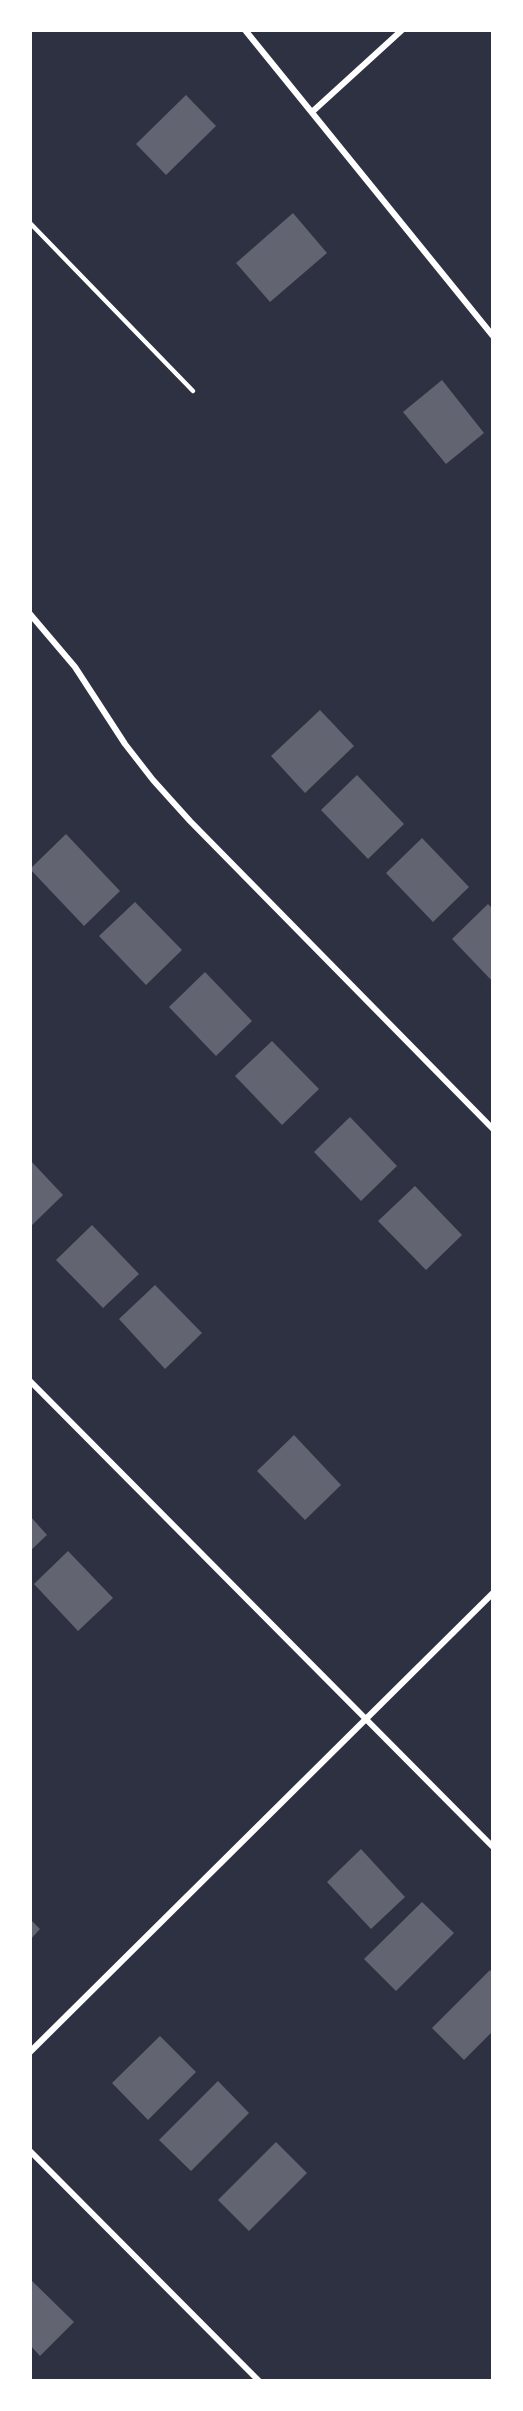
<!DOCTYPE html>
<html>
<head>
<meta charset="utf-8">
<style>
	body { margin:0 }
	#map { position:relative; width:523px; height:2411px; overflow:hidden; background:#2d3142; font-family:"Exo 2",sans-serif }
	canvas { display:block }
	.frame { position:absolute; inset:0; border:32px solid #fff; pointer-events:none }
</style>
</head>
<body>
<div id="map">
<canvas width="523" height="2411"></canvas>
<div class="frame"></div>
</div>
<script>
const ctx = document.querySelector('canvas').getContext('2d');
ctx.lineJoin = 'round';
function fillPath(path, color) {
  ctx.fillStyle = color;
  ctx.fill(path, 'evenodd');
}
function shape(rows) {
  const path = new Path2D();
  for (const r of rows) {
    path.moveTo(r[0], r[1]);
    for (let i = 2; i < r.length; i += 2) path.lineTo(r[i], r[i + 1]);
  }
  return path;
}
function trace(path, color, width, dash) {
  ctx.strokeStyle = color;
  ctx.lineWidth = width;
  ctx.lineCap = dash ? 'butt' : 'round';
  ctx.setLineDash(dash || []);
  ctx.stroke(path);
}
const building = shape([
	[186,95,216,126,166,175,136,144],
	[293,213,327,253,270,302,236,263],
	[442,380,484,433,446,464,403,412],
	[320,710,354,746,305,793,271,756],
	[357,775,404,824,368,859,321,810],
	[66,834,120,891,84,926,30,869],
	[422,838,469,887,433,922,386,873],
	[135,902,182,950,146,985,99,936],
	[488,904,493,909,493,982,452,939],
	[205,972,252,1021,216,1056,169,1007],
	[272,1041,319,1089,282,1125,235,1076],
	[350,1117,397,1166,361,1201,314,1152],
	[30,1160,63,1195,30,1227],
	[415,1186,462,1235,426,1270,378,1221],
	[92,1225,139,1274,103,1308,56,1260],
	[155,1285,202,1333,165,1369,119,1319],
	[294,1435,341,1485,305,1520,257,1471],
	[30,1516,47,1535,30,1551],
	[68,1551,113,1598,78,1631,34,1584],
	[361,1849,405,1897,371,1929,327,1882],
	[422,1902,454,1933,396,1991,364,1959],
	[30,1919,40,1929,30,1940],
	[490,1970,493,1973,493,2031,464,2060,432,2028],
	[160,2036,196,2072,148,2120,112,2083],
	[218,2081,249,2113,191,2171,159,2140],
	[276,2142,307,2173,249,2231,218,2200],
	[30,2279,74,2322,40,2356,30,2345]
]);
const service = shape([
	[30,223,193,391]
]);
const minor = shape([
	[245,30,493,336],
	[312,112,402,30],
	[30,614,75,667,125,744,153,780,190,821,493,1129],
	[30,1381,493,1847],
	[30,2052,493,1593],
	[30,2151,259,2381]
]);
fillPath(building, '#626471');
trace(service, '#fff', 4.5);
trace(minor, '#fff', 6);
</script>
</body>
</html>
